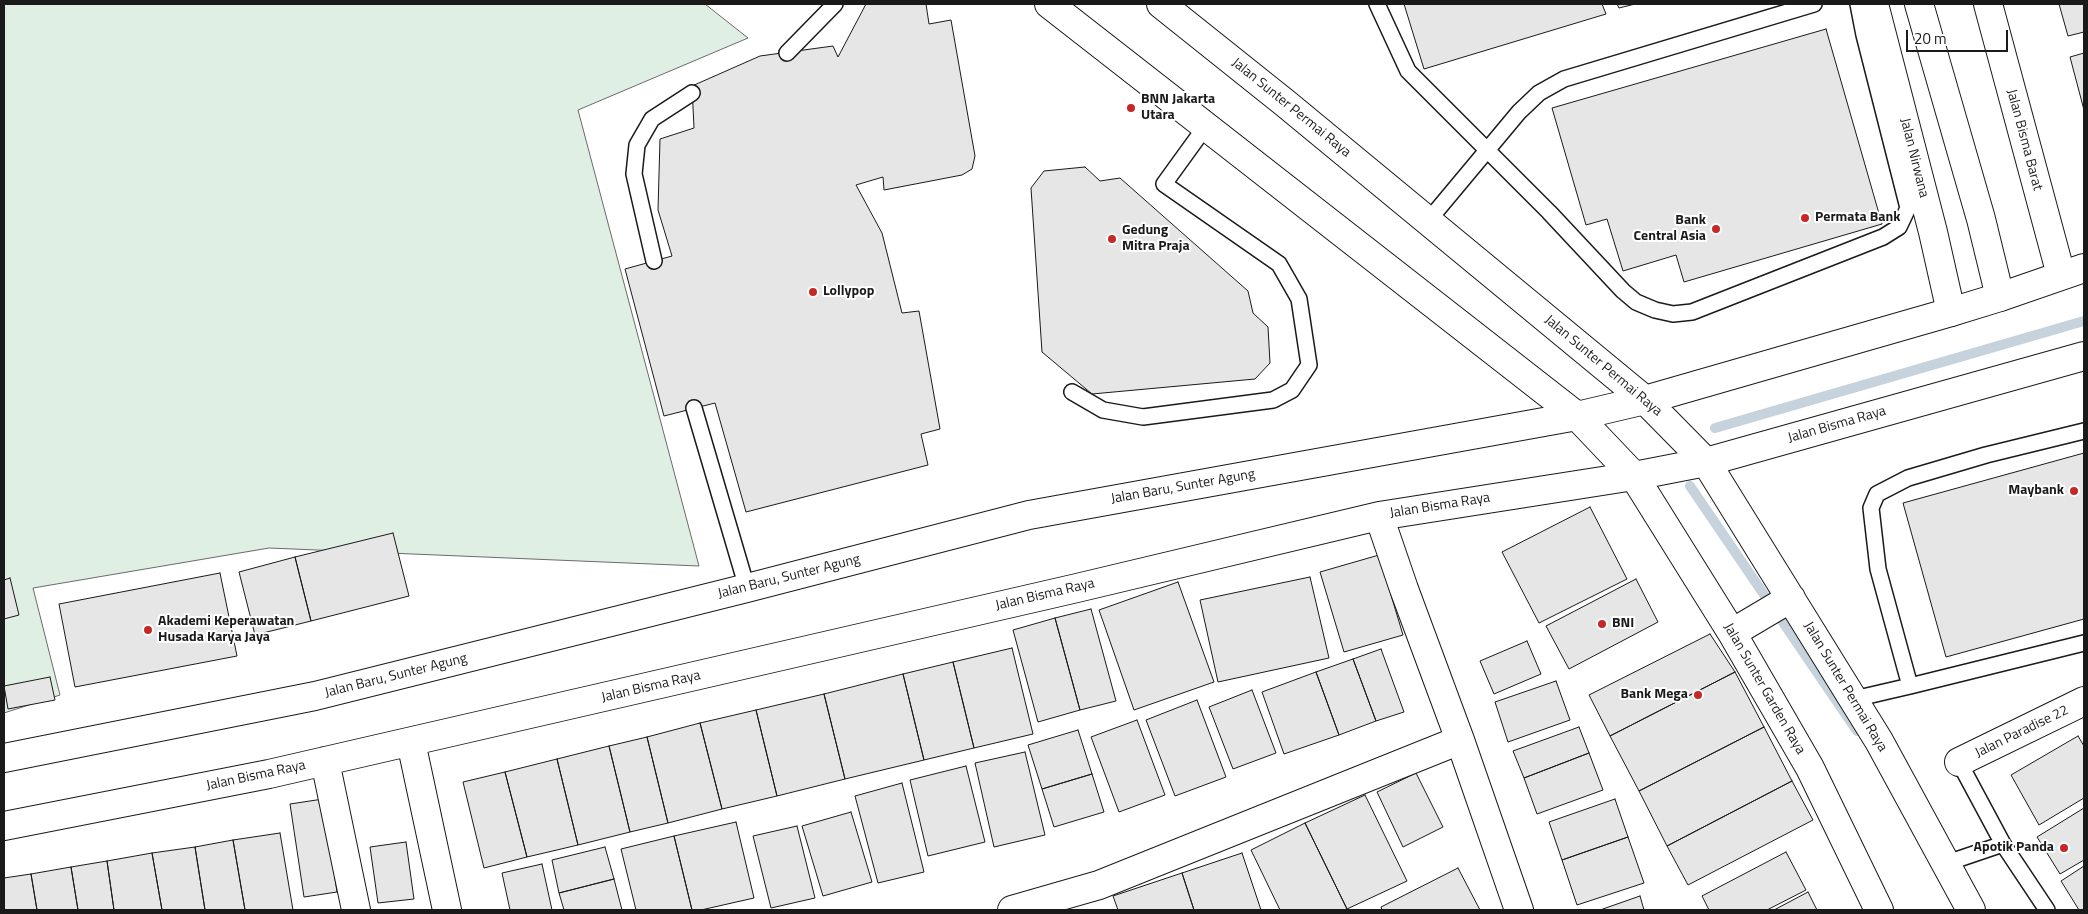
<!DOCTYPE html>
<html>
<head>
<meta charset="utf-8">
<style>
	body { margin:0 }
	#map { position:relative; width:2088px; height:914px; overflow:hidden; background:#fff; font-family:"Titillium Web",sans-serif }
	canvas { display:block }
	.frame { position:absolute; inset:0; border:5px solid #1a1a1a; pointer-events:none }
	.scale { position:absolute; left:1906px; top:30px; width:102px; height:22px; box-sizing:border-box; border:2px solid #1a1a1a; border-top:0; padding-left:6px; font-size:15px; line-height:18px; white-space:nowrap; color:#1a1a1a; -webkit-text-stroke:4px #fff; paint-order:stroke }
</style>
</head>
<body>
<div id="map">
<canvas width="2088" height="914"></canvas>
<div class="frame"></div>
<div class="scale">20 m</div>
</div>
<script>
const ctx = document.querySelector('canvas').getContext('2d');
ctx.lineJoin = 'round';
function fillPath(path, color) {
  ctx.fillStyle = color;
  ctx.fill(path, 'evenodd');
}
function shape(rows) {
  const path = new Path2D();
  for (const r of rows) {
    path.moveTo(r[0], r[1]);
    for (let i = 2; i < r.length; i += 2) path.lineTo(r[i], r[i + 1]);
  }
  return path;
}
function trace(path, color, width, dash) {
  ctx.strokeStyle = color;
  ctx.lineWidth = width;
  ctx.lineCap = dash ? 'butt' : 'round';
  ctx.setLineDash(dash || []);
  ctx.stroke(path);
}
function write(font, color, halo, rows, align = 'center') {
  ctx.font = font + ' "Titillium Web",sans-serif';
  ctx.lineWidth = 4;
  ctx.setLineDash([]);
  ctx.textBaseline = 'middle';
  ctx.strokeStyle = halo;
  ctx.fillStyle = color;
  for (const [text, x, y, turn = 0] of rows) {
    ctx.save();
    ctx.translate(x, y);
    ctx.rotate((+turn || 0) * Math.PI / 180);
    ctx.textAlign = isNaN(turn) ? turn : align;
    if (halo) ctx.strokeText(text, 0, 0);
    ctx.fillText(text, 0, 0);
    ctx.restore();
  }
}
const green = shape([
	[4,4,705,4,748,38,578,110,699,566,269,548,33,588,60,695,4,713,4,4]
]);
const stream = shape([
	[1715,428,2084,321],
	[1690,486,1857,731]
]);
const building = shape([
	[866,4,926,4,929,24,951,20,975,156,972,169,962,175,884,190,883,177,856,185,882,233,902,313,919,311,940,429,921,434,928,465,746,512,715,403,664,416,625,269,672,256,658,210,660,139,694,128,692,86,760,56,833,46,838,57,866,4],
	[1404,4,1602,4,1606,14,1424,69,1404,4],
	[1617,4,1635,4,1619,8,1617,4],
	[2059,4,2084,4,2084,32,2068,36,2059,4],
	[1826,29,1882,224,1684,282,1676,255,1623,271,1607,219,1586,225,1552,108,1826,29],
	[2084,53,2084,110,2070,57,2084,53],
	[1085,167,1100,181,1120,178,1248,291,1253,313,1268,327,1270,363,1255,379,1092,394,1042,352,1031,188,1044,171,1085,167],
	[2084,453,2084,619,1946,657,1903,503,2084,453],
	[1590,507,1627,579,1539,623,1502,552,1590,507],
	[393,533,409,596,311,621,295,557,393,533],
	[1379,555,1403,635,1344,652,1320,572,1379,555],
	[295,557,311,621,255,635,239,572,295,557],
	[220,573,237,656,75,687,59,604,220,573],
	[1310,577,1329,658,1218,682,1200,600,1310,577],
	[10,578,19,615,4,619,4,580,10,578],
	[1636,579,1658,622,1569,669,1546,626,1636,579],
	[1178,582,1214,682,1134,710,1099,610,1178,582],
	[1091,609,1116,701,1080,710,1055,618,1091,609],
	[1055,618,1080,710,1038,722,1013,630,1055,618],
	[1710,634,1735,672,1610,736,1589,695,1710,634],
	[1527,641,1541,674,1494,694,1480,661,1527,641],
	[1012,648,1033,734,974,748,953,662,1012,648],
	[1381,649,1404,712,1376,721,1353,659,1381,649],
	[1353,659,1376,721,1339,735,1316,672,1353,659],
	[953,662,974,748,924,760,903,674,953,662],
	[1316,672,1339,735,1284,754,1262,692,1316,672],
	[1735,672,1764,727,1639,791,1610,736,1735,672],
	[903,674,924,760,845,779,824,694,903,674],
	[50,677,55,700,8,709,4,686,50,677],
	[1556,681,1570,720,1508,742,1495,702,1556,681],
	[1252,690,1276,753,1233,769,1209,707,1252,690],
	[824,694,845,779,777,796,756,710,824,694],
	[1197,700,1226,777,1175,796,1146,720,1197,700],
	[756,710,777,796,722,809,700,723,756,710],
	[1137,720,1165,795,1119,812,1091,737,1137,720],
	[700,723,722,809,668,823,647,737,700,723],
	[1579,727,1589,753,1524,778,1513,751,1579,727],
	[1764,727,1792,781,1667,846,1639,791,1764,727],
	[1078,730,1092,774,1042,789,1028,745,1078,730],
	[2078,736,2084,746,2084,798,2039,825,2011,775,2078,736],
	[647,737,668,823,630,832,609,746,647,737],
	[609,746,630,832,578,845,557,759,609,746],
	[1025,752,1045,835,994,847,975,763,1025,752],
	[1589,753,1603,790,1537,814,1524,778,1589,753],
	[557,759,578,845,527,857,505,772,557,759],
	[966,766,985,842,928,856,910,780,966,766],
	[505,772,527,857,484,868,463,782,505,772],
	[1416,773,1443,827,1403,847,1377,792,1416,773],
	[1092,774,1104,812,1054,827,1042,789,1092,774],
	[1792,781,1813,820,1688,885,1667,846,1792,781],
	[902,783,924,872,878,883,855,796,902,783],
	[1365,795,1407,881,1347,909,1305,823,1365,795],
	[323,799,337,892,304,897,290,804,323,799],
	[1615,799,1628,837,1562,860,1549,822,1615,799],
	[2084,808,2084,860,2060,874,2037,837,2084,808],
	[851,812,872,882,823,896,802,826,851,812],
	[736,822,754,898,701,910,692,910,674,836,736,822],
	[1305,823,1347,909,1345,910,1280,910,1251,850,1305,823],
	[797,826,815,898,771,908,753,836,797,826],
	[280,833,293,910,245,910,233,840,280,833],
	[674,836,692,910,636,910,621,849,674,836],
	[1628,837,1644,883,1577,905,1562,860,1628,837],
	[233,840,245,910,205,910,195,847,233,840],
	[406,842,414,899,378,903,370,847,406,842],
	[195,847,205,910,162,910,152,853,195,847],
	[605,847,614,879,559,893,552,860,605,847],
	[1786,852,1806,890,1767,910,1709,910,1702,896,1786,852],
	[152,853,162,910,114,910,107,861,152,853],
	[1242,853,1261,910,1194,910,1182,873,1242,853],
	[107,861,114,910,78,910,71,867,107,861],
	[542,864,552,910,510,910,502,873,542,864],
	[2084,866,2084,910,2079,910,2061,881,2084,866],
	[71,867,78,910,37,910,31,874,71,867],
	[1458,868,1480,910,1382,910,1381,907,1458,868],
	[1182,873,1194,910,1118,910,1113,896,1182,873],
	[31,874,37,910,4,910,4,878,31,874],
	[614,879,622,910,564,910,559,893,614,879],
	[1808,892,1817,910,1774,910,1808,892],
	[1640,896,1644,910,1600,910,1640,896]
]);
const lane = shape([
	[1377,4,1408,71,1549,212,1623,291,1636,302,1655,310,1673,314,1692,312,1883,237,1899,227,1908,208,1864,35,1858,4],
	[787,53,835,4],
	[1428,221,1519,112,1539,93,1564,79,1814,4],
	[654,261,634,174,637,145,652,119,692,93],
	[1072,392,1103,410,1143,417,1273,400,1292,390,1309,365,1299,299,1279,264,1164,184,1206,126],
	[694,408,747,588],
	[2084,431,1986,455,1908,478,1877,494,1871,508,1878,569,1910,686,2084,643],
	[1854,699,1910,686],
	[1959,762,2003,844,2047,910],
	[1947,863,2003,844]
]);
const street = shape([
	[1874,4,1933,232,1951,312],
	[1919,4,1981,219,2000,297],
	[1988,4,2061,275],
	[1379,516,1404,589,1460,740,1519,910],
	[411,742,447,910],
	[4,758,315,696,747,588,1029,515,1577,416],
	[325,761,356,910],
	[1959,762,2084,701],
	[4,826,269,774,1077,588,1379,516,1634,476],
	[1012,910,1099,885,1460,740]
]);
const secondary = shape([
	[1049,4,1577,416,1634,476,1732,633,1810,768,1879,910],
	[1161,4,1285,103,1645,400,1706,462,1879,741,1971,910],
	[1577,416,1645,400,1951,312,2000,297,2084,268],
	[1634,476,1706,462,2084,356],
	[1732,633,1791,598]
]);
const markers = [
	[1131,108,5,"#c62828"],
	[1805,218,5,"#c62828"],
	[1716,229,5,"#c62828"],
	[1112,239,5,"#c62828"],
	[813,292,5,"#c62828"],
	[2074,491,5,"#c62828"],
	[1602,624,5,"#c62828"],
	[148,630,5,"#c62828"],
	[1698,695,5,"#c62828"],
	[2064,848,5,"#c62828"]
];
const poiNames = [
	["BNN Jakarta",1141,100],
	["Utara",1141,116],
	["Permata Bank",1815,218],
	["Bank",1706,221,"right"],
	["Central Asia",1706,237,"right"],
	["Gedung",1122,231],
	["Mitra Praja",1122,247],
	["Lollypop",823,292],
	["Maybank",2064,491,"right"],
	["Akademi Keperawatan",158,622],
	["Husada Karya Jaya",158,638],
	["BNI",1612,624],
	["Bank Mega",1688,695,"right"],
	["Apotik Panda",2054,848,"right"]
];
const streetNames = [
	["Jalan Sunter Permai Raya",1291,108,39],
	["Jalan Bisma Barat",2024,140,75],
	["Jalan Nirwana",1914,158,76],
	["Jalan Sunter Permai Raya",1603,366,40],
	["Jalan Bisma Raya",1837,425,-16],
	["Jalan Baru, Sunter Agung",1183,487,-10],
	["Jalan Bisma Raya",1440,506,-9],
	["Jalan Baru, Sunter Agung",789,577,-14],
	["Jalan Bisma Raya",1045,595,-13],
	["Jalan Baru, Sunter Agung",396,676,-14],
	["Jalan Bisma Raya",651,687,-13],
	["Jalan Sunter Permai Raya",1845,687,59],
	["Jalan Sunter Garden Raya",1764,689,60],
	["Jalan Paradise 22",2022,732,-26],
	["Jalan Bisma Raya",256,776,-12]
];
fillPath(green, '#e0efe3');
trace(green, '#6a6a6a', 1);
trace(stream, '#c6d2dc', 10);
fillPath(building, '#e6e6e6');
trace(building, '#1a1a1a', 1);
trace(lane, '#1a1a1a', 18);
trace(street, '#1a1a1a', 30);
trace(secondary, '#1a1a1a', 30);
trace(lane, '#fff', 15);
trace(street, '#fff', 28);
trace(secondary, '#fff', 28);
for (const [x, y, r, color] of markers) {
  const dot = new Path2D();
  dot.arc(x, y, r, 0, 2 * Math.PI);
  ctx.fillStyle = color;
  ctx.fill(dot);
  trace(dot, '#fff', 2);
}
write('bold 14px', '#1a1a1a', '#fff', poiNames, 'left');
write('14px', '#1a1a1a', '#fff', streetNames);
</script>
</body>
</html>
